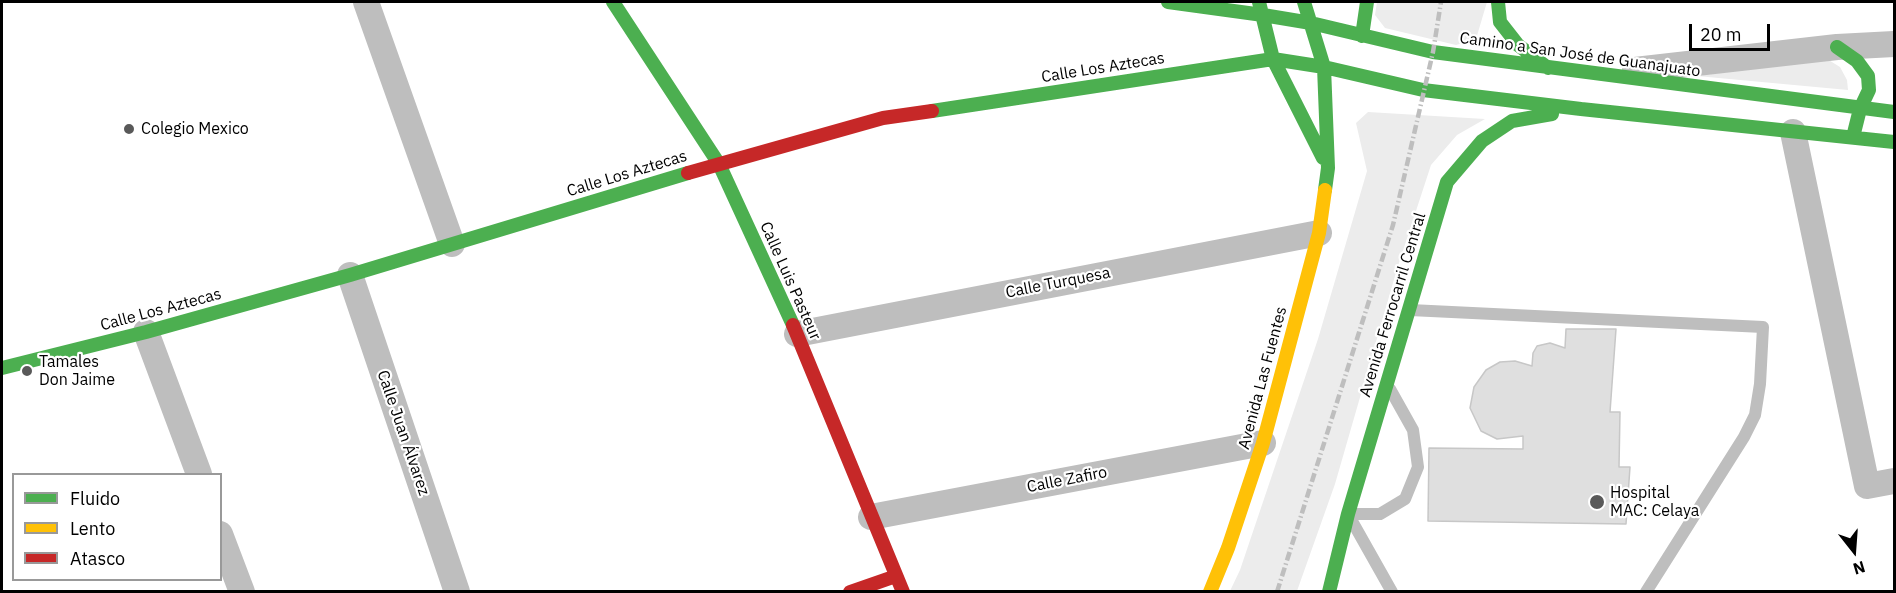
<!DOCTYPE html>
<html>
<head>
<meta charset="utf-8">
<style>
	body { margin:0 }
	#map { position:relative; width:1896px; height:593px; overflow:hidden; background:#fff; font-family:"IBM Plex Sans",sans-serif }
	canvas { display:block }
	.frame { position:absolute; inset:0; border:3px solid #000; pointer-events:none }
	.legend { position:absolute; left:12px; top:473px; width:210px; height:108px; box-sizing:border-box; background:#fff; border:2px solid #999; margin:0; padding:8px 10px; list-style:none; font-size:18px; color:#000 }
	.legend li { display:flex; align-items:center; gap:12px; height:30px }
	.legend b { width:30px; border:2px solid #999 }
	.north { position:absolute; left:1824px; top:521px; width:60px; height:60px; -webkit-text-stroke:4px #fff; paint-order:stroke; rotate:163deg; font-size:16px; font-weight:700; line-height:24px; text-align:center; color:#000 }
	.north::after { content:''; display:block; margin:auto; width:21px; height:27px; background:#000; clip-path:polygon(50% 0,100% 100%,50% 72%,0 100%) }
	.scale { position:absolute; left:1689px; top:24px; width:81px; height:27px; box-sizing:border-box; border:3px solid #000; border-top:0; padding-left:8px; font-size:18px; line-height:21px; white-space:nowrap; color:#000; -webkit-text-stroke:4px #fff; paint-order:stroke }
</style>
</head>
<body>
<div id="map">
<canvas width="1896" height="593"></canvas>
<div class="frame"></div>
<ul class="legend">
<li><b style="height:8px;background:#4caf50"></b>Fluido</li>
<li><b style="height:8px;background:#ffc107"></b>Lento</li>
<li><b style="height:8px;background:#c62828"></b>Atasco</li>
</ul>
<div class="north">N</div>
<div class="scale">20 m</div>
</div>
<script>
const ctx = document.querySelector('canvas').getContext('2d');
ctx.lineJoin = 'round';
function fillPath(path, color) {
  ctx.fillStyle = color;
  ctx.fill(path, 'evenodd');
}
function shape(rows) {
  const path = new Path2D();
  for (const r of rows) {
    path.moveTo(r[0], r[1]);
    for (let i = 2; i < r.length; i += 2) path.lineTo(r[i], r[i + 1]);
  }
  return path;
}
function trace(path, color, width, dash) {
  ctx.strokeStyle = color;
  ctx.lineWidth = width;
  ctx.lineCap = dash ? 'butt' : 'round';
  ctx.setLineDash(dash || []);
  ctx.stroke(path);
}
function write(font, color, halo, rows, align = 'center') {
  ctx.font = font + ' "IBM Plex Sans",sans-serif';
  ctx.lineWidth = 4.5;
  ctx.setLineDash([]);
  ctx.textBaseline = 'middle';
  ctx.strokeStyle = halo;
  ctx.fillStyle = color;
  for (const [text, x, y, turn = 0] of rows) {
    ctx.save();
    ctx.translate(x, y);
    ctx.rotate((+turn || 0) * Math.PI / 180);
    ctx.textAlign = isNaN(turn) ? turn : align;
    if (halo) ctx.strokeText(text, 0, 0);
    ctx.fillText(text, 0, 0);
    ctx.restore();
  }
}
const green = shape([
	[1377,2,1487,2,1476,39,1456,45,1385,28,1375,15],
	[1827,59,1840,67,1847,80,1848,90,1697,76],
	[1368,112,1485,119,1457,135,1431,165,1397,269,1335,484,1297,591,1230,591,1240,570,1318,339,1367,171,1356,123]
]);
const building = shape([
	[1566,329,1616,329,1610,412,1620,412,1619,467,1630,467,1626,524,1428,521,1429,448,1523,449,1523,436,1497,439,1481,431,1470,408,1474,387,1486,370,1500,362,1515,361,1532,366,1533,353,1537,346,1550,343,1565,348,1566,329]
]);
const lane = shape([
	[1410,310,1763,327,1760,384,1755,415,1744,437,1646,592],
	[1390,389,1413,430,1418,467,1405,499,1380,514,1348,514,1392,592]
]);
const street = shape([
	[366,2,452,244],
	[1635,70,1837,47,1894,44],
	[1793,132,1867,486,1894,481],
	[350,275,457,592],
	[146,332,199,474],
	[797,334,1319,233],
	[871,517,1263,443],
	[220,534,242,592]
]);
const fast = shape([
	[613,2,719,164,793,325],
	[1168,2,1263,15],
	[1259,2,1273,59,1323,158],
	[1304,2,1324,67,1328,168,1325,190],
	[1498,2,1500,22,1518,45,1548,68],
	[1263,15,1311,23,1433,52,1894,112],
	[1362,36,1367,2],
	[1837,47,1857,61,1868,76,1869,90,1860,109,1854,133],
	[1581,109,1894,142],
	[932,111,1273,59,1324,67,1423,90,1581,109],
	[2,368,146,332,350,275,688,173],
	[1329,592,1348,514,1447,182,1482,141,1512,121,1552,114]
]);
const slow = shape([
	[1210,592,1228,548,1263,443,1319,233,1325,190]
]);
const jam = shape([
	[688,173,883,118,932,111],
	[793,325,903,592],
	[850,592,896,576]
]);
const rail = shape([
	[1277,592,1393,225,1433,52,1441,2]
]);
const markers = [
	[129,129,6,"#595959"],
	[27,371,6,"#595959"],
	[1597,502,8,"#595959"]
];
const streetNames = [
	["Camino a San José de Guanajuato",1580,55,8],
	["Calle Los Aztecas",1103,68,-9],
	["Calle Los Aztecas",627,174,-17],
	["Calle Luis Pasteur",790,281,66],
	["Calle Turquesa",1058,283,-11],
	["Avenida Ferrocarril Central",1393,305,-73],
	["Calle Los Aztecas",161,310,-15],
	["Avenida Las Fuentes",1263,378,-75],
	["Calle Juan Álvarez",403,433,71],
	["Calle Zafiro",1067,480,-11]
];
const poiNames = [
	["Colegio Mexico",141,129],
	["Tamales",39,362],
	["Don Jaime",39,380],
	["Hospital",1610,493],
	["MAC: Celaya",1610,511]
];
fillPath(green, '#ececec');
fillPath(building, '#dfdfdf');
trace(building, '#c7c7c7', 1.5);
trace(lane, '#bebebe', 12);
trace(street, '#bebebe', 26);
trace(fast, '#4caf50', 14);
trace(slow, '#ffc107', 14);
trace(jam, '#c62828', 14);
trace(rail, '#bebebe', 4.5, [9, 3, 1.5, 3]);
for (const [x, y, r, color] of markers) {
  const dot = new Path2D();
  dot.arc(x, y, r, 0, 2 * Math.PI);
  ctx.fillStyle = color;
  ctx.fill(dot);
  trace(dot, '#fff', 2);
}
write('16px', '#000', '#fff', streetNames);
write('16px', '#000', '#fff', poiNames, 'left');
</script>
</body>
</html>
